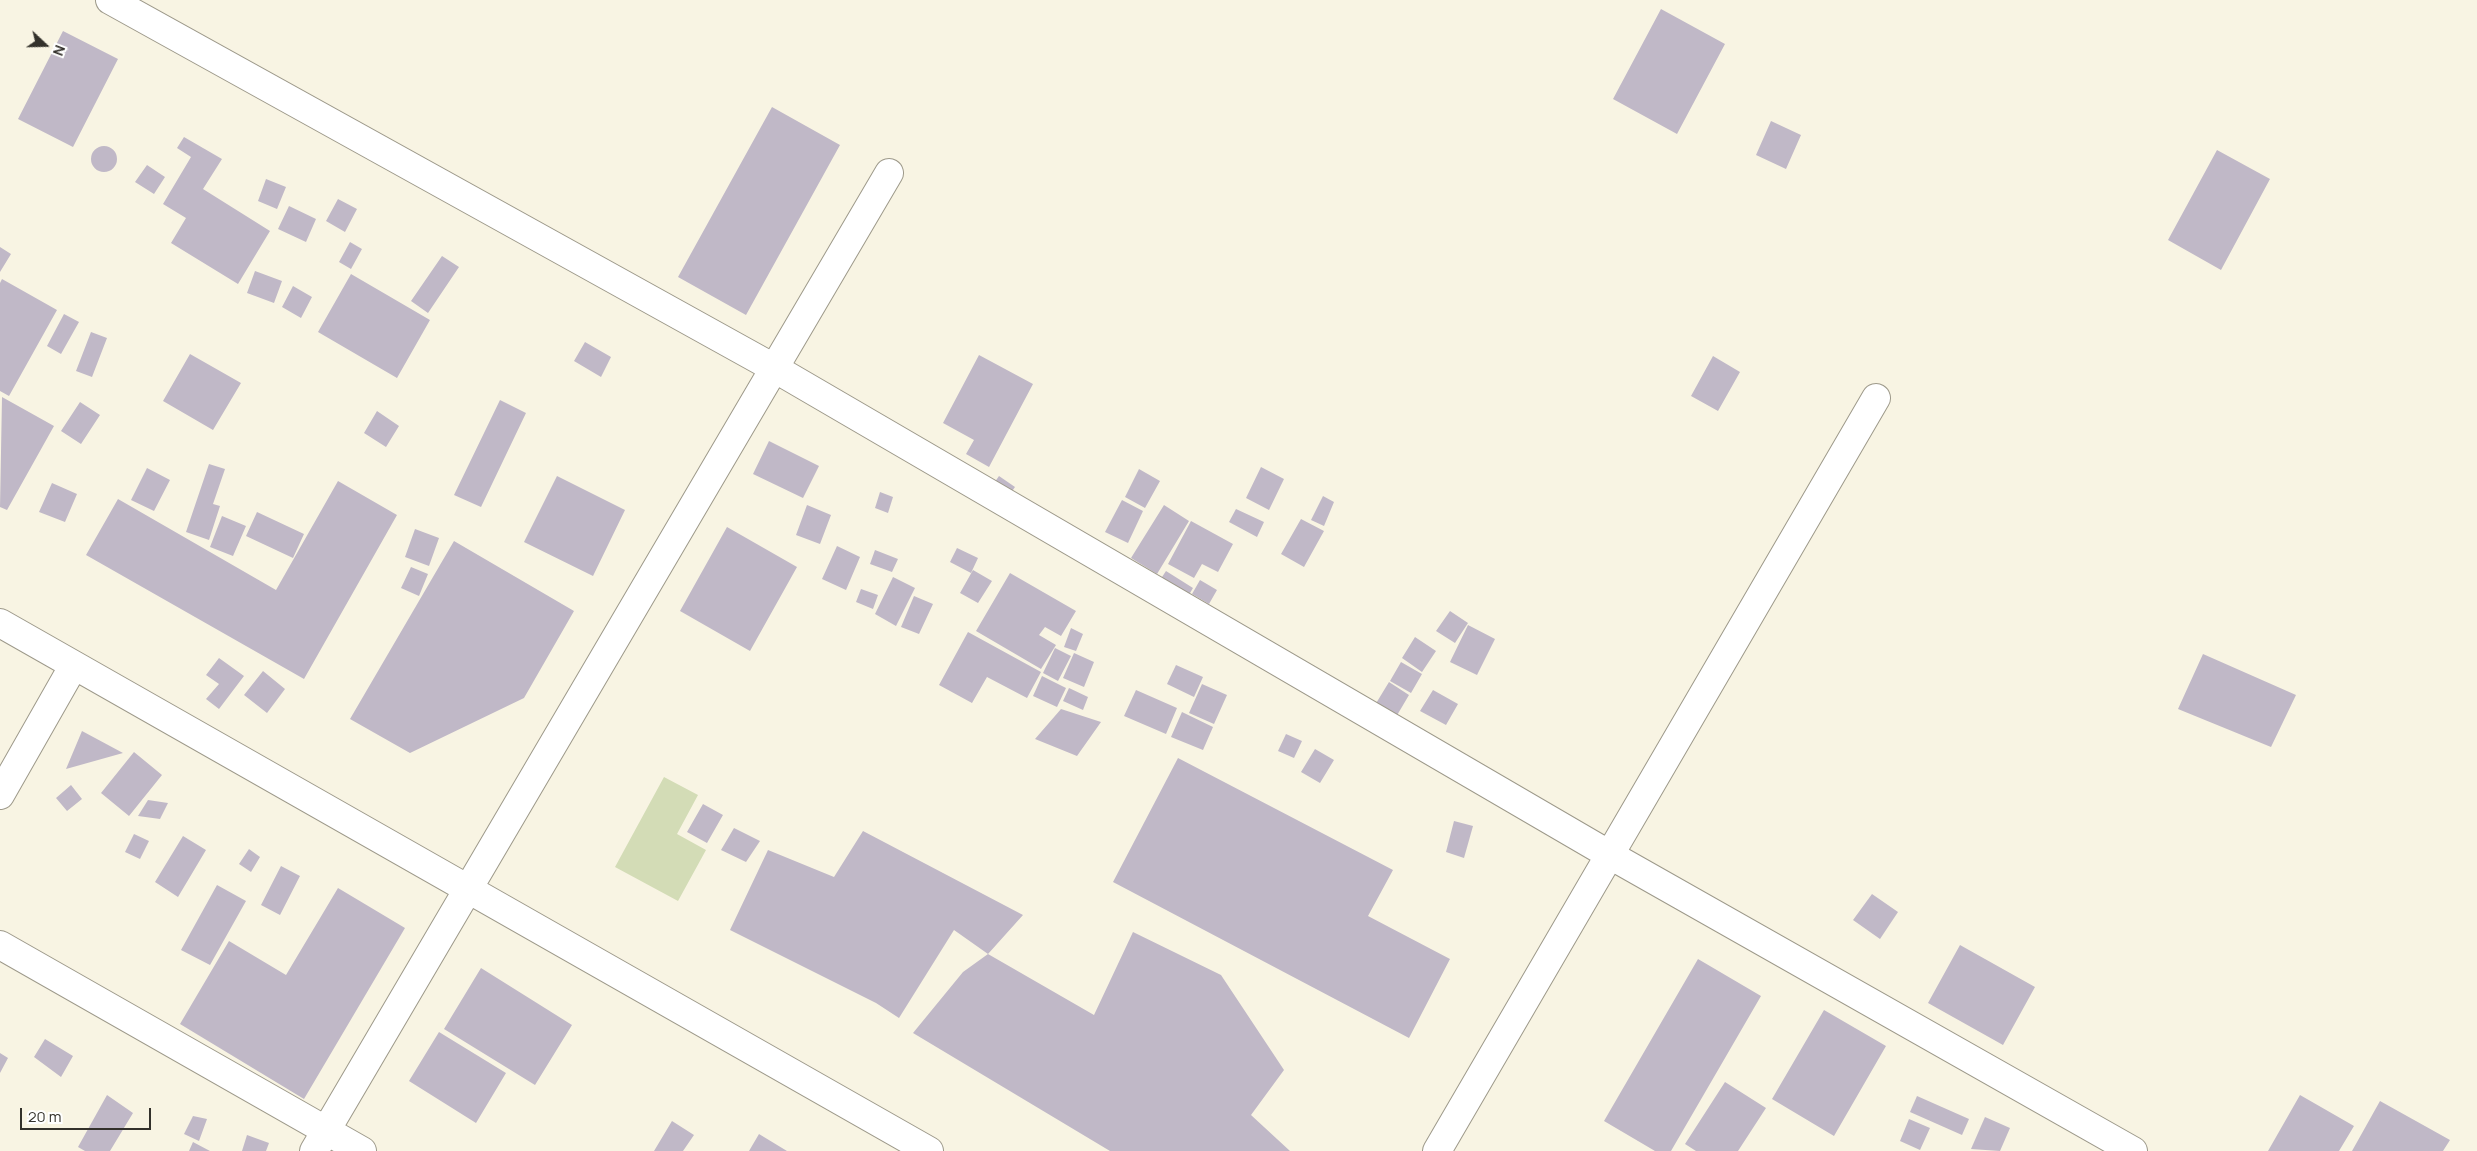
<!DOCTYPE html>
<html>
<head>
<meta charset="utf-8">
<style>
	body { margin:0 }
	#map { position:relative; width:2477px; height:1151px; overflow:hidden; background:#f8f4e3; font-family:Manrope,sans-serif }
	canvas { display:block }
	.north { position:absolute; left:20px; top:20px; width:50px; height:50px; -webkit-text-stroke:4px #fff; paint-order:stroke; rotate:111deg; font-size:14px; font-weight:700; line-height:20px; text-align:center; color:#33312b }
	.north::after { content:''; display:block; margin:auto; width:18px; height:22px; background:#33312b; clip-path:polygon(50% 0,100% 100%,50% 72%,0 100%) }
	.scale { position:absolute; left:20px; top:1108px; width:131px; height:22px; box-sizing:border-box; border:2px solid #33312b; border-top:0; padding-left:6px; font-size:15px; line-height:18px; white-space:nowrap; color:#33312b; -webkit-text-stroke:4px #fff; paint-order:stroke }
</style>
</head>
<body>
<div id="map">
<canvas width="2477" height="1151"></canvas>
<div class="north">N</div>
<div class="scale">20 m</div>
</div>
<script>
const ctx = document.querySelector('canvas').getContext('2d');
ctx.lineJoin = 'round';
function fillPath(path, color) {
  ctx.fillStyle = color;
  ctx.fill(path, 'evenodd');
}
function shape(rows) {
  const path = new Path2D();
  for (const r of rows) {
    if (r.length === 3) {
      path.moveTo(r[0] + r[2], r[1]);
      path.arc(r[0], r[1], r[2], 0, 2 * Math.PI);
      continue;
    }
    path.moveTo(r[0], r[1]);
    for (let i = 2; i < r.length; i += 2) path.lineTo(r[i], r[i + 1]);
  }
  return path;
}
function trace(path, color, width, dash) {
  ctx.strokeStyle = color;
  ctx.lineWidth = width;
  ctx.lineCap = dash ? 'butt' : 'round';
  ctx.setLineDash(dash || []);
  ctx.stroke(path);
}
const green = shape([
	[664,777,698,795,677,834,706,850,678,901,615,867]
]);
const building = shape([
	[1661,9,1725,44,1677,134,1613,99],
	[63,31,118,59,73,147,18,119],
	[772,107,840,145,746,315,678,277],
	[1771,121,1801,135,1786,169,1756,155],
	[184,137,222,159,203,189,270,231,238,284,171,243,186,218,163,204,191,157,177,148],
	[104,159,13],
	[2217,150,2270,179,2221,270,2168,240],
	[147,165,165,177,154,194,135,182],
	[266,179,286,187,277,209,258,201],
	[338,199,357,209,345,232,326,221],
	[289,206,316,219,306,242,278,229],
	[350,242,362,249,351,269,339,262],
	[0,247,11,254,0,272],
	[442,256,459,267,428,313,411,301],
	[255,271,282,281,274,303,247,293],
	[351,274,430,320,397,378,318,332],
	[2,279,57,310,9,396,0,391,0,283],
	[293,286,312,297,301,318,282,307],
	[64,314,79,322,61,354,47,346],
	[91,332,107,338,92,377,76,371],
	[585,342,611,357,601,377,574,361],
	[190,354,241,383,213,430,163,401],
	[979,355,1033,384,989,467,966,454,974,440,943,423],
	[1713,356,1740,372,1718,411,1691,396],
	[2,397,54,426,7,510,0,507],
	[500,400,526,413,481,507,454,495],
	[80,402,100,415,81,444,61,431],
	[377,411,399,426,386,447,364,433],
	[769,441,819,466,803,498,753,474],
	[209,464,225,469,213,504,220,506,209,540,186,532],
	[1261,467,1284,479,1269,510,1246,498],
	[147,468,170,480,154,511,131,500],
	[1139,469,1160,481,1145,508,1125,497],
	[557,476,625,510,593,576,524,542],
	[999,476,1015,487,1008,497,992,486],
	[338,481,397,515,304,679,86,555,118,499,276,590],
	[52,483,77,494,65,522,39,512],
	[880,492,893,497,888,513,875,508],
	[1323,496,1334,502,1324,526,1311,520],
	[1122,500,1143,511,1128,543,1105,532],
	[807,505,831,515,820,544,796,535],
	[1164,505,1189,521,1157,574,1131,558],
	[1236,509,1264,522,1257,537,1229,522],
	[257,512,304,534,293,558,246,536],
	[222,516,246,526,233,556,210,547],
	[1301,519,1324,531,1304,567,1281,554],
	[1191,521,1233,544,1218,572,1202,564,1194,578,1168,564],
	[727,527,797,567,750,651,680,611],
	[415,529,439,538,429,566,405,557],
	[454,541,574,611,524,698,410,753,350,719],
	[837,546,860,557,846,590,822,579],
	[957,548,978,558,971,573,950,562],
	[875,550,898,559,892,572,870,564],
	[411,567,428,574,419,596,401,588],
	[973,570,992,581,978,603,960,593],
	[1166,571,1193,588,1187,598,1160,580],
	[1010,573,1076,611,1061,636,1045,627,1039,635,1056,645,1041,669,976,631],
	[893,577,915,588,896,626,875,614],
	[1200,580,1217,590,1209,604,1192,594],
	[861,589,878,595,873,609,856,602],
	[914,596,933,604,919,634,901,627],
	[1450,611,1468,623,1455,643,1436,631],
	[1468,625,1495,639,1477,675,1450,662],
	[1071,628,1083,634,1076,651,1064,647],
	[968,632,1041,672,1027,698,987,677,972,703,939,685],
	[1415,637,1436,651,1422,672,1402,658],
	[1055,648,1071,656,1058,681,1043,673],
	[1074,653,1094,662,1084,687,1063,678],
	[2203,654,2296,695,2271,747,2178,709],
	[219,658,244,676,219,709,206,699,219,684,206,675],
	[1401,662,1422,674,1411,693,1390,681],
	[1176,665,1203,677,1194,697,1167,684],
	[263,671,285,689,267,713,244,695],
	[1042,676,1066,688,1057,707,1033,696],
	[1389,682,1409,695,1396,717,1375,705],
	[1202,684,1227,695,1214,724,1189,713],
	[1069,688,1088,697,1083,710,1063,701],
	[1136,690,1177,708,1166,734,1124,716],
	[1433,690,1458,704,1446,725,1420,711],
	[1061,709,1101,722,1077,756,1035,739],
	[1182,712,1213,727,1203,750,1171,737],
	[82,731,123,753,66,769],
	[1286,734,1302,741,1294,758,1278,751],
	[1315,749,1334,760,1320,783,1301,772],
	[134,752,162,775,129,816,101,793],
	[1178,758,1393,870,1368,916,1450,959,1409,1038,1113,882],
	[71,785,82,799,67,811,56,798],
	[148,800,168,803,160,819,138,816],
	[703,804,723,815,707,843,687,832],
	[1454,821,1473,826,1464,858,1446,852],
	[734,828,760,841,746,862,721,850],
	[863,831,1023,915,988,954,1094,1015,1133,932,1221,975,1284,1070,1251,1115,1290,1151,1110,1151,913,1033,963,972,988,954,954,930,899,1018,876,1003,730,930,768,850,834,877],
	[134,834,149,841,140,859,125,852],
	[183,836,206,850,178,897,155,882],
	[249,849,260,857,251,872,239,864],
	[281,866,300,876,280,915,261,905],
	[217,885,246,901,210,965,181,950],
	[338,888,405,928,304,1099,180,1024,229,941,286,975],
	[1872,894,1898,912,1880,939,1853,920],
	[1960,945,2035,987,2003,1045,1928,1003],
	[1698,959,1761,996,1671,1151,1655,1151,1604,1121],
	[481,968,572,1025,535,1085,444,1029],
	[1824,1010,1886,1046,1834,1136,1772,1099],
	[439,1032,506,1073,476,1123,409,1081],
	[45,1039,73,1056,61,1077,34,1057],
	[0,1053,8,1058,0,1073],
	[1725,1082,1766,1108,1738,1151,1696,1151,1685,1144],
	[107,1095,133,1113,110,1151,85,1151,78,1147],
	[2300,1095,2354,1126,2339,1151,2268,1151],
	[1917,1096,1969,1119,1962,1135,1910,1112],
	[2380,1101,2450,1140,2443,1151,2352,1151],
	[193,1116,207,1119,199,1141,184,1134],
	[1985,1117,2010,1128,2000,1151,1971,1149],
	[1909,1119,1930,1128,1920,1150,1900,1141],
	[672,1121,694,1135,683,1151,654,1151],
	[759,1134,787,1151,749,1151],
	[247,1135,269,1143,266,1151,242,1151],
	[193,1142,210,1151,189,1151]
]);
const minor = shape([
	[110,0,774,368,1610,855,2133,1151],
	[0,623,929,1151],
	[0,795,74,665],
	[0,945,362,1151],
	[314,1151,889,173],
	[1437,1151,1876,398]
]);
fillPath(green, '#d3dcb6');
fillPath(building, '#c0b8c7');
trace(minor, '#9d998a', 30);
trace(minor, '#fff', 28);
</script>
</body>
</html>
